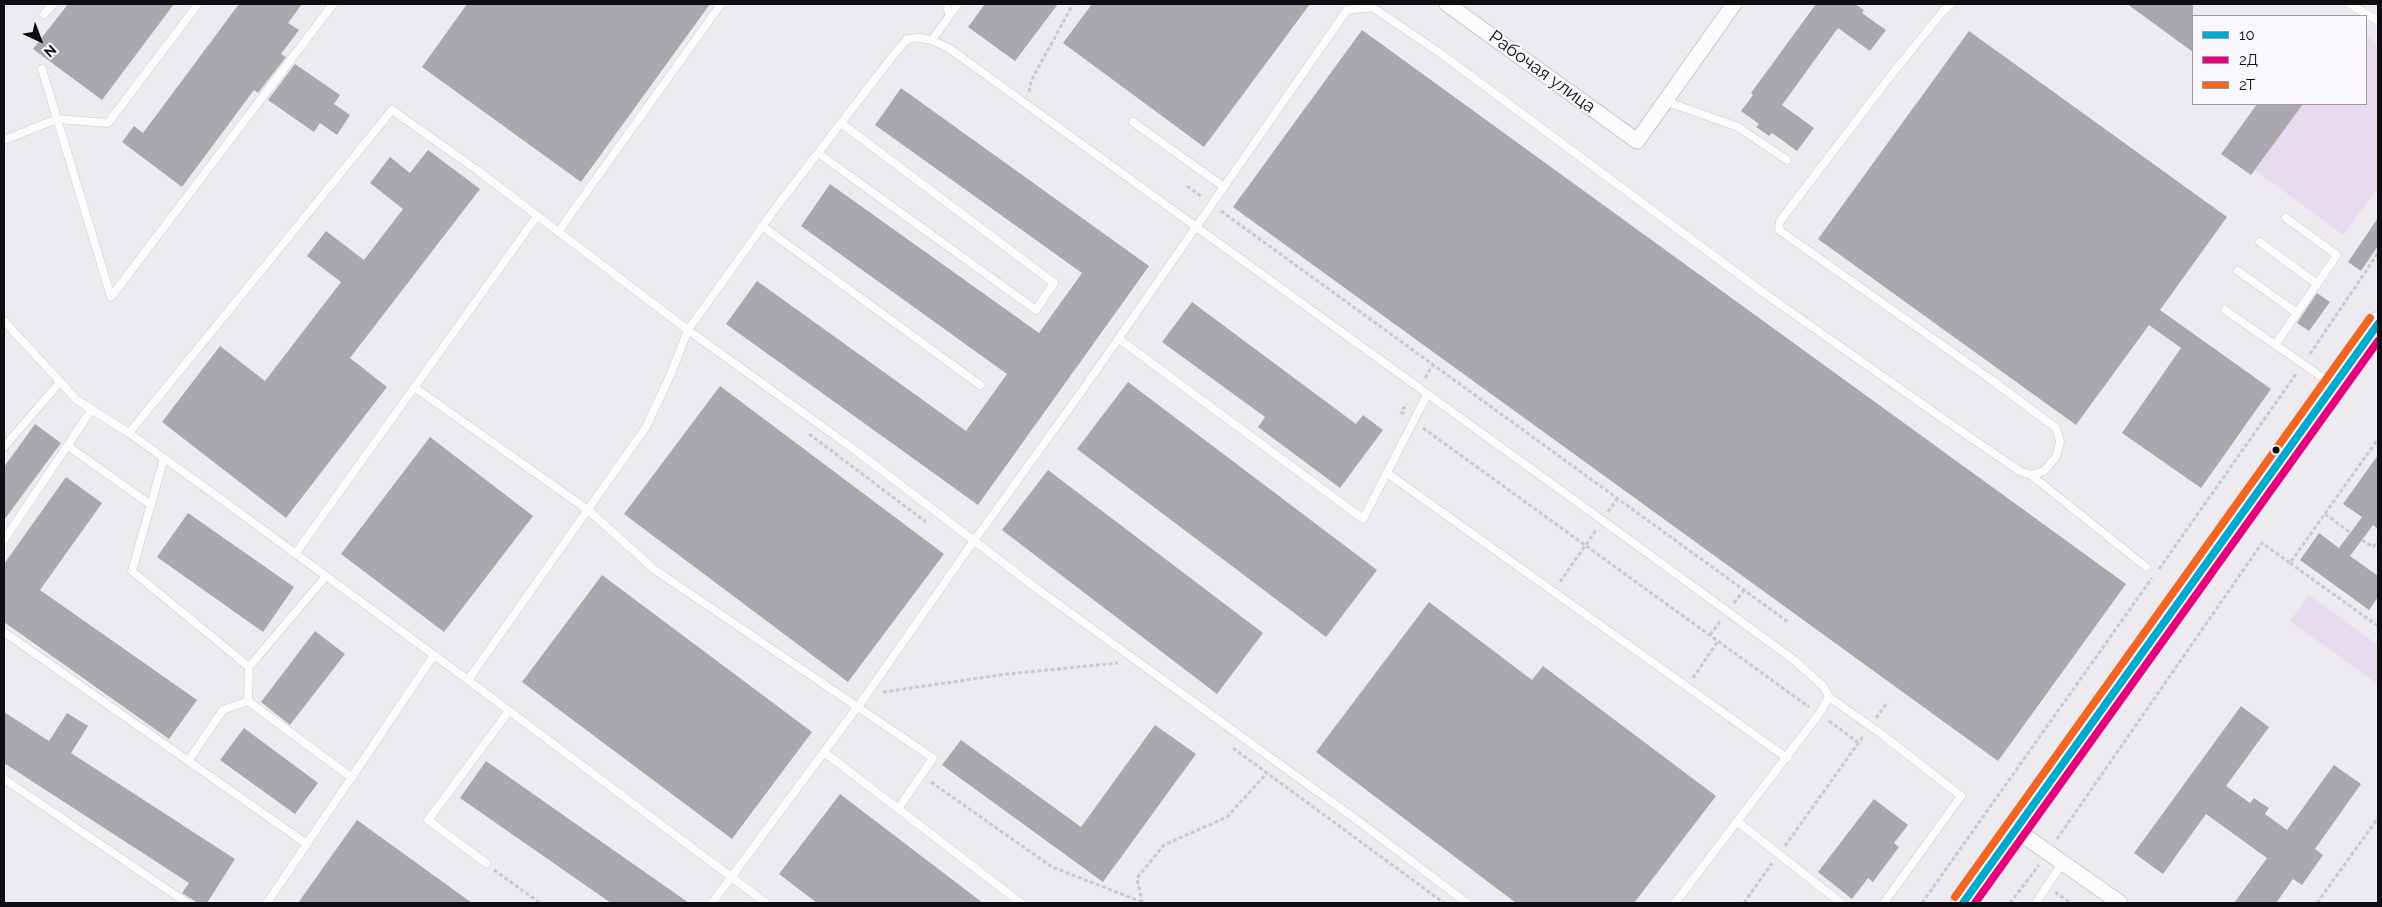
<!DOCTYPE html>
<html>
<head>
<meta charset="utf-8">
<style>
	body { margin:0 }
	#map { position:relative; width:2382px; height:907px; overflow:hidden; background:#eeebf0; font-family:Raleway,sans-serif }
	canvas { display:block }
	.frame { position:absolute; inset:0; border:5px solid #0f0d11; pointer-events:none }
	.legend { position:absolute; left:2192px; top:15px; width:175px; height:90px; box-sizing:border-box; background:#fbf7fe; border:1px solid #9d999f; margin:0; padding:6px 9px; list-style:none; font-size:15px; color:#0f0d11 }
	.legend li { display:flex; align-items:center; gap:10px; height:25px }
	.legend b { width:25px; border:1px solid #9d999f }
	.north { position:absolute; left:15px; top:15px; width:50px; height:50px; -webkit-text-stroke:4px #fbf7fe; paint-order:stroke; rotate:137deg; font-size:14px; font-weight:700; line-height:20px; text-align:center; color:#0f0d11 }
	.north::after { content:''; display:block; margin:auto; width:18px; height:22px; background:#0f0d11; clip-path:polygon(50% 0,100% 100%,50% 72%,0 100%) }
</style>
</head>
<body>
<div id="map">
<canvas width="2382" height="907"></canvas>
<div class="frame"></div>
<ul class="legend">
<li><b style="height:6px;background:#00a9ce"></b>10</li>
<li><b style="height:6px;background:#e5007d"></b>2Д</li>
<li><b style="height:6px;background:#f26522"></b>2Т</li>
</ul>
<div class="north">N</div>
</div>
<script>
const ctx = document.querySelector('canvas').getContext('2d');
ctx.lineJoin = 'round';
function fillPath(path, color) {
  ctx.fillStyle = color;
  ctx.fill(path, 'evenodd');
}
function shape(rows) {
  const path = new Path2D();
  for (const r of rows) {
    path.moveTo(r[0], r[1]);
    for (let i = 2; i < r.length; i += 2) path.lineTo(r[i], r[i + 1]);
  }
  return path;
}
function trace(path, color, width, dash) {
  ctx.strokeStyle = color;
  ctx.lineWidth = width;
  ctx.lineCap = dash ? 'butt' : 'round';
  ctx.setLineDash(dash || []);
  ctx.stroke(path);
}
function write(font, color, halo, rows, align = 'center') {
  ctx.font = font + ' Raleway,sans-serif';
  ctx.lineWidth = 4.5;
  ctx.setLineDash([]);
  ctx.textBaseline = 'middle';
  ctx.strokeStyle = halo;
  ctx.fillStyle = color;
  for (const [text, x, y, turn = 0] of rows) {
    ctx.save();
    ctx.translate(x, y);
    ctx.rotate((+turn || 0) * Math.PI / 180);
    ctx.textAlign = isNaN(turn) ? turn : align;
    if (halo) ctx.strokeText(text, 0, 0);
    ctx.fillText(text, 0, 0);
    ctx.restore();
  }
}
const green = shape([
	[2366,35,2376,43,2378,52,2378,188,2343,235,2255,170,2303,104,2366,104],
	[2309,595,2378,645,2378,684,2290,621]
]);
const building = shape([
	[68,4,174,4,102,100,33,49],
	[239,4,302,4,288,23,299,30,281,54,286,57,258,93,254,90,182,187,122,142,134,126,143,133],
	[467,4,710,4,581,182,422,67],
	[985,4,1058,4,1015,61,968,27],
	[1092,4,1310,4,1204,147,1063,43],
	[1816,4,1855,4,1864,10,1862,13,1886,30,1870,51,1838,28,1782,105,1814,128,1797,151,1772,133,1769,136,1756,127,1759,124,1741,111,1753,95,1751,93],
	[2127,4,2193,4,2193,52],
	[1362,30,2126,584,1998,761,1233,207],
	[1969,31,2227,217,2160,310,2271,389,2201,488,2122,433,2181,348,2149,325,2076,425,1818,239],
	[295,64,340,95,334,104,350,115,337,135,320,123,314,132,268,100],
	[901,88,1149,266,978,505,726,324,757,281,966,431,1007,374,801,226,830,184,1039,333,1082,273,875,125],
	[2257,104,2303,104,2251,175,2221,154],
	[428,150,480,189,350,358,387,387,286,518,162,422,220,346,265,381,341,282,307,256,326,231,364,260,403,209,370,183,390,157,410,173],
	[2378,218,2378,246,2361,271,2348,262],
	[2317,293,2330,302,2309,331,2297,323],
	[1192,302,1356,424,1363,415,1383,430,1340,488,1258,427,1265,417,1162,342],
	[1128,382,1377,570,1326,637,1077,449],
	[720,386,944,554,848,682,624,514],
	[35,424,61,443,4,520,4,467],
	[430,437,533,516,444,632,341,554],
	[2378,455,2378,529,2373,525,2350,556,2378,576,2378,597,2369,610,2300,560,2319,533,2339,548,2362,517,2343,504],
	[1048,470,1263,633,1217,694,1002,530],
	[66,477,102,503,40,590,197,700,169,739,4,622,4,564],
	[188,513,294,587,263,632,157,557],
	[602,575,812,732,732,839,522,682],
	[1429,602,1532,680,1543,666,1716,796,1634,903,1516,903,1316,752],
	[315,631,345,654,290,725,261,702],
	[2241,706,2269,727,2226,786,2250,803,2254,798,2261,803,2269,808,2265,814,2287,830,2334,765,2361,784,2315,849,2323,855,2302,885,2293,879,2276,903,2234,903,2267,858,2206,814,2163,874,2134,853],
	[4,712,49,741,67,713,88,726,71,753,235,859,207,903,198,903,182,893,189,883,4,763],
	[1155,725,1196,754,1103,882,942,765,961,740,1081,827],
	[244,728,318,783,295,814,220,760],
	[486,761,689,903,611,903,460,798],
	[840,794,983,903,817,903,779,874],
	[1874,799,1908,825,1894,843,1899,847,1873,882,1868,878,1852,899,1818,872],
	[357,820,472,903,298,903]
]);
const path = shape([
	[1029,92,1031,81,1073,4],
	[1187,186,1202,197],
	[1221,211,1788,622],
	[2310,354,2378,253],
	[1425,378,1433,365],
	[1404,414,1401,412,1407,404],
	[1423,428,1809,707],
	[809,434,926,522],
	[1608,512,1618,498],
	[2325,514,2351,533],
	[2362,540,2373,547,2378,541],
	[2290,563,2378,626],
	[2159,569,2296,374],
	[1560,582,1596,530],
	[1734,603,1744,590],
	[1710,635,1721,620],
	[1693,678,1718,641],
	[883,692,1007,674,1118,663],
	[1876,718,1888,702],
	[1829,721,1859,743],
	[1233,748,1444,903],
	[931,782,1052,867,1142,902],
	[2057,839,2262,543,2290,563,2378,439],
	[1785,846,1864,735],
	[494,870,540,903],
	[2055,892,2071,903],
	[1142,903,1137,878,1164,845,1227,817,1267,773],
	[1744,903,1772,863],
	[1922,903,2152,578],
	[2010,903,2039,865],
	[2317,903,2378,818]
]);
const service = shape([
	[946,4,950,15],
	[2350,4,2378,21],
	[44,14,53,4],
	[932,40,958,4],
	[42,69,111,297,333,4],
	[1665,101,1738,127,1787,160],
	[1133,122,1224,187],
	[4,140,57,119,108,123,198,4],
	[818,153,1036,310,1054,283,841,123],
	[762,226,980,385],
	[558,232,721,4],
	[2260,242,2317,284],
	[2238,271,2297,313],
	[2225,310,2332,384],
	[4,321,77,400,129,433,221,499,468,680,766,903],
	[1119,339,1363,519,1427,395],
	[2275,345,2337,255,2286,218],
	[414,387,588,510,655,570,933,758,898,809],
	[129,433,392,110,477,170,688,330,859,453,1040,591,1357,820,1467,903],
	[68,446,151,505],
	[4,447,60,382],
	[164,458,132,571,249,667,326,576],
	[1387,473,1787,758],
	[2031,475,2146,567],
	[4,540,92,409],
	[295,554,537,216],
	[4,632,307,844],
	[249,667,248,701,352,778],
	[468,680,646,427,670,376,688,330,777,206,892,57,907,39,919,38,932,40,950,49,1602,520,1794,660,1824,687,1829,697,1819,714,1675,903],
	[1829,697,1880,733,1961,796,1884,903],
	[824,752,1021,903],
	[188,761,223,710,248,701],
	[4,779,187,903],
	[1738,822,1841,903],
	[486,863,428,820,509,711],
	[267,903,434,655],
	[712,903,867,694,966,552,1084,388,1347,10,1372,7,1440,53,1764,293,1942,418,2021,472,2031,475,2044,471,2056,457,2060,442,2056,428,1993,381,1779,230,1780,221,1892,74,1944,10,1951,4],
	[2036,903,2063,862]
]);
const minor = shape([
	[1447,4,1637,141,1734,4],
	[2016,830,2120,903]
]);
const primary = shape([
	[1963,903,2378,324]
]);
const bus1 = shape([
	[1963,903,2378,324]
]);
const bus2 = shape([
	[1975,903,2378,341]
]);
const bus3 = shape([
	[1955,897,2370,318]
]);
const markers = [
	[2276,450,4.5,"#0f0d11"]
];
const streetNames = [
	["Рабочая улица",1542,72,36]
];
fillPath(green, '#e7dced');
fillPath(building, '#aba7af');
trace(service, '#cbc9cd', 9);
trace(minor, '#cbc9cd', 17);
trace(primary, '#cbc9cd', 26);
trace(path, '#cac9cb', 3, [4, 2.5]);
trace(service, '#fcfcfd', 8);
trace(minor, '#fcfcfd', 15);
trace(primary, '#fcfcfd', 24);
trace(bus1, '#00a9ce', 8);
trace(bus2, '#e5007d', 8);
trace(bus3, '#f26522', 8);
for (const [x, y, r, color] of markers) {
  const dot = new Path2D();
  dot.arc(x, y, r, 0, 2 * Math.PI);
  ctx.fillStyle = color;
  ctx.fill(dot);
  trace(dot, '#fbf7fe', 2);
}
write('18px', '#0f0d11', '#fbf7fe', streetNames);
</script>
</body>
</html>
